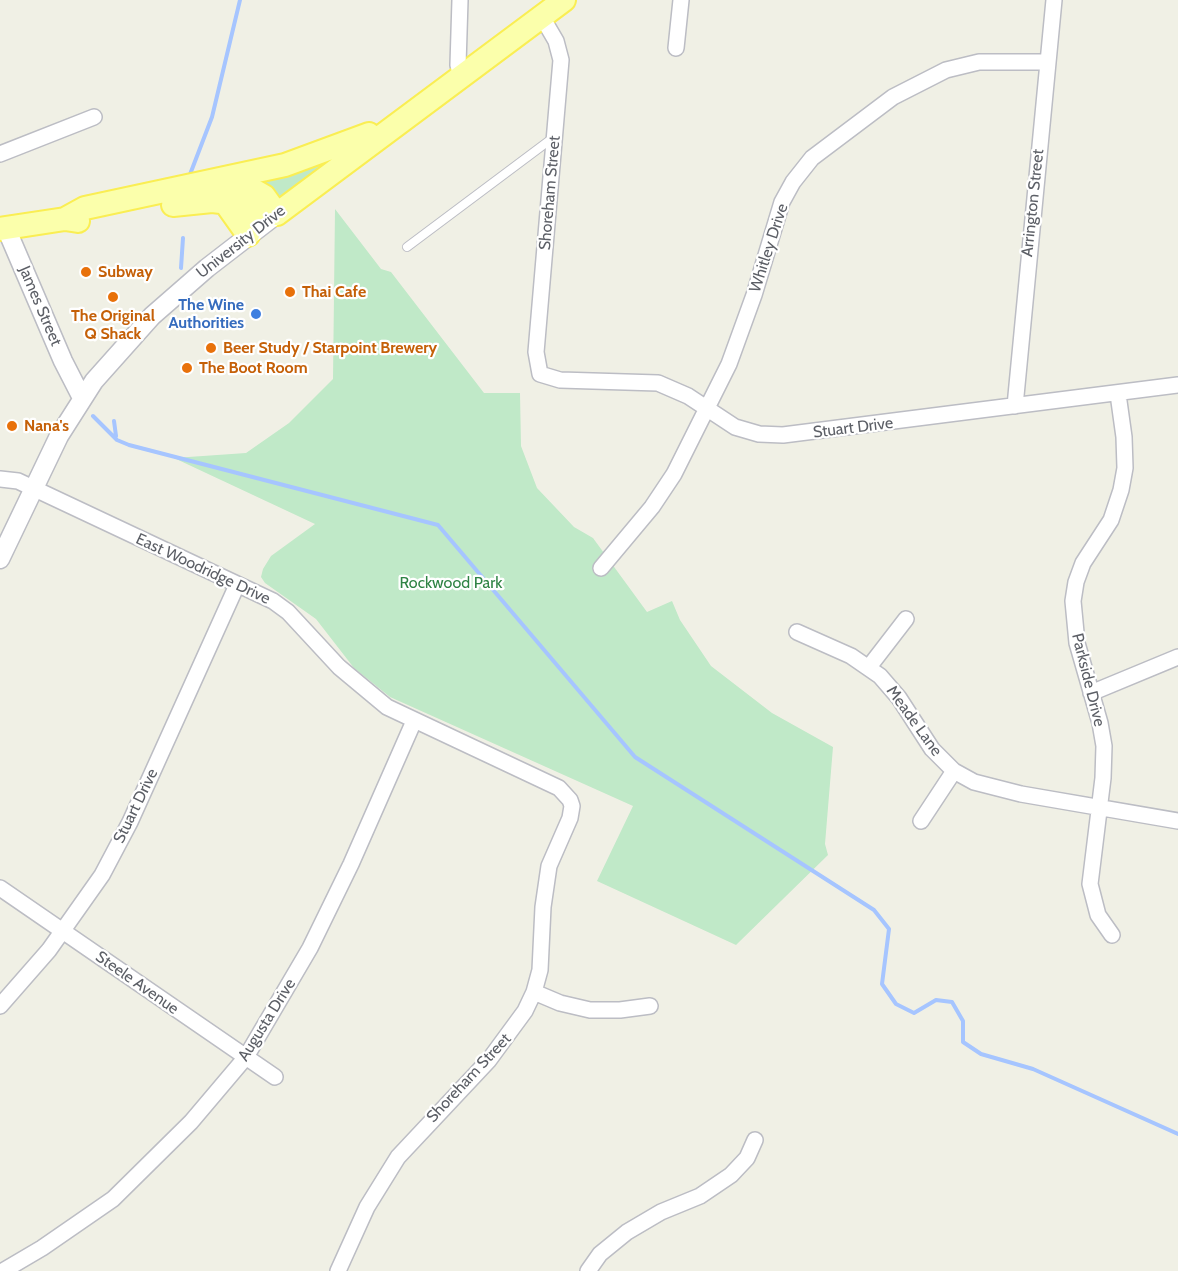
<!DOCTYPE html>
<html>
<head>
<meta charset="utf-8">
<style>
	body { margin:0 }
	canvas { display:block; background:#f0f0e5 }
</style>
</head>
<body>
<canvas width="1178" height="1271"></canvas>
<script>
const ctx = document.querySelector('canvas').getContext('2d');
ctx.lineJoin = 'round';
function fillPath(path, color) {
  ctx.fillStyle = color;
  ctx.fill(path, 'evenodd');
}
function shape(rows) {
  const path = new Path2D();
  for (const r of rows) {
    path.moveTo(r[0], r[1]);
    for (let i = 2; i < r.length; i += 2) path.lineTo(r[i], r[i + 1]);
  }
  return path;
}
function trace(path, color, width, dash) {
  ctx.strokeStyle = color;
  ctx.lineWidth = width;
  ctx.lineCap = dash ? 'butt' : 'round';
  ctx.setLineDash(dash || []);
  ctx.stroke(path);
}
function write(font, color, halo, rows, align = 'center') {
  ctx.font = font + ' Cabin,sans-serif';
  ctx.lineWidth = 4.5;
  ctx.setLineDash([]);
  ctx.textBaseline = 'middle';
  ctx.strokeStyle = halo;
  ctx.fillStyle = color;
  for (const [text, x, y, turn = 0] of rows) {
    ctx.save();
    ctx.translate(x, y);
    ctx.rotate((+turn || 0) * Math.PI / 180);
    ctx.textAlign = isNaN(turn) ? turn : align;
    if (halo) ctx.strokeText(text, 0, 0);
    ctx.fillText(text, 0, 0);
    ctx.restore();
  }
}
const green = shape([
	[338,154,278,198,254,183],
	[335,209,381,269,391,272,484,393,520,393,521,446,537,488,574,527,593,538,647,612,672,601,680,620,711,666,772,713,833,747,825,844,828,855,736,945,597,881,633,806,390,697,354,668,316,619,265,583,261,577,263,569,271,556,315,524,174,458,246,453,289,423,333,379]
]);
const stream = shape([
	[189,177,212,117,240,0],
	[181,268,183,238],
	[93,416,117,440,129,445,438,525,635,757,874,910,889,929,882,984,896,1004,914,1013,936,1000,952,1002,963,1021,963,1042,981,1054,1033,1069,1178,1134],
	[114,421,116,436]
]);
const service = shape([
	[407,247,554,137]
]);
const minor = shape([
	[460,0,458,65,461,77],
	[542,17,556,41,561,60,536,352,540,374,560,380,658,383,688,396,735,427,759,434,783,435,1178,385],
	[676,48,681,0],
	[0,154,94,117],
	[1015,406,1054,0],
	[0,479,18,481,273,601,288,612,339,667,387,707,559,788,570,800,572,806,570,818,549,866,543,907,540,970,534,992,525,1011,489,1060,398,1157,367,1207,338,1271],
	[601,568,652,507,674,474,729,364,754,295,782,202,793,182,812,158,893,97,946,70,979,62,1047,62],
	[797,632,851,656,880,676,899,698,932,749,954,771,974,782,1021,794,1178,821],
	[869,667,906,619],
	[1091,693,1178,657],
	[921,821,954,771],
	[0,888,275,1077],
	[1112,935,1098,915,1090,884,1103,778,1104,746,1100,723,1077,643,1073,601,1076,582,1083,563,1111,520,1121,490,1125,468,1124,437,1118,394],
	[534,992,560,1003,590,1010,620,1010,650,1006],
	[0,1006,49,950,102,875,130,822,237,585],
	[3,1271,42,1248,113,1199,191,1122,246,1057,310,948,351,864,414,721],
	[588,1271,600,1254,627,1232,661,1212,700,1196,731,1175,747,1158,755,1140]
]);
const tertiary = shape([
	[6,228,63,361,82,398],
	[0,559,59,436,94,381,152,316,207,268,277,214]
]);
const primary = shape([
	[224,185,257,192,264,196,277,214],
	[226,204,248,235],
	[173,205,212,201,239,204,261,213,277,214],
	[277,214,564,0],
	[65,219,85,208,285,165,369,134],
	[0,229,65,219,78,221]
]);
const markers = [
	[86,272,6,"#e8710a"],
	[290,292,6,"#e8710a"],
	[113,297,6,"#e8710a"],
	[256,314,6,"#3f7fe0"],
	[211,348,6,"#e8710a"],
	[187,368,6,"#e8710a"],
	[12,426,6,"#e8710a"]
];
const streetNames = [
	["Shoreham Street",550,193,-85],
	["Arrington Street",1033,203,-84],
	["University Drive",241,242,-38],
	["Whitley Drive",769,248,-72],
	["James Street",40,306,67],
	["Stuart Drive",853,428,-7],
	["East Woodridge Drive",203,569,25],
	["Parkside Drive",1088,680,76],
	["Meade Lane",914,721,54],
	["Stuart Drive",136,806,-64],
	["Steele Avenue",137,983,35],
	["Augusta Drive",267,1020,-58],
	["Shoreham Street",469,1078,-47]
];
const foodNames = [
	["Subway",98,272],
	["Thai Cafe",302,292],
	["The Original",113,316,"center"],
	["Q Shack",113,334,"center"],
	["Beer Study / Starpoint Brewery",223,348],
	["The Boot Room",199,368],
	["Nana's",24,426]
];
const shopNames = [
	["The Wine",244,305],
	["Authorities",244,323]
];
const parkNames = [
	["Rockwood Park",451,583]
];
fillPath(green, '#c0e9c8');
trace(stream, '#a6c5ff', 4);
trace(service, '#bcbdc4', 10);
trace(minor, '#bcbdc4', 18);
trace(tertiary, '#bcbdc4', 21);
trace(primary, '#faee53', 26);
trace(service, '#fff', 8);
trace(minor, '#fff', 15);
trace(tertiary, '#fff', 18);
trace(primary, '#fbffab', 22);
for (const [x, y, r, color] of markers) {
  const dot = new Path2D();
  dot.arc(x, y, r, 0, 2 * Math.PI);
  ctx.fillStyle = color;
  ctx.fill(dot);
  trace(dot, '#fff', 2);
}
write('16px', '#5c5f66', '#fff', streetNames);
write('bold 16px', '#c56008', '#fff', foodNames, 'left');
write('bold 16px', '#366cbe', '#fff', shopNames, 'right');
write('16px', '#2f8344', '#fff', parkNames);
</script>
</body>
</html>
